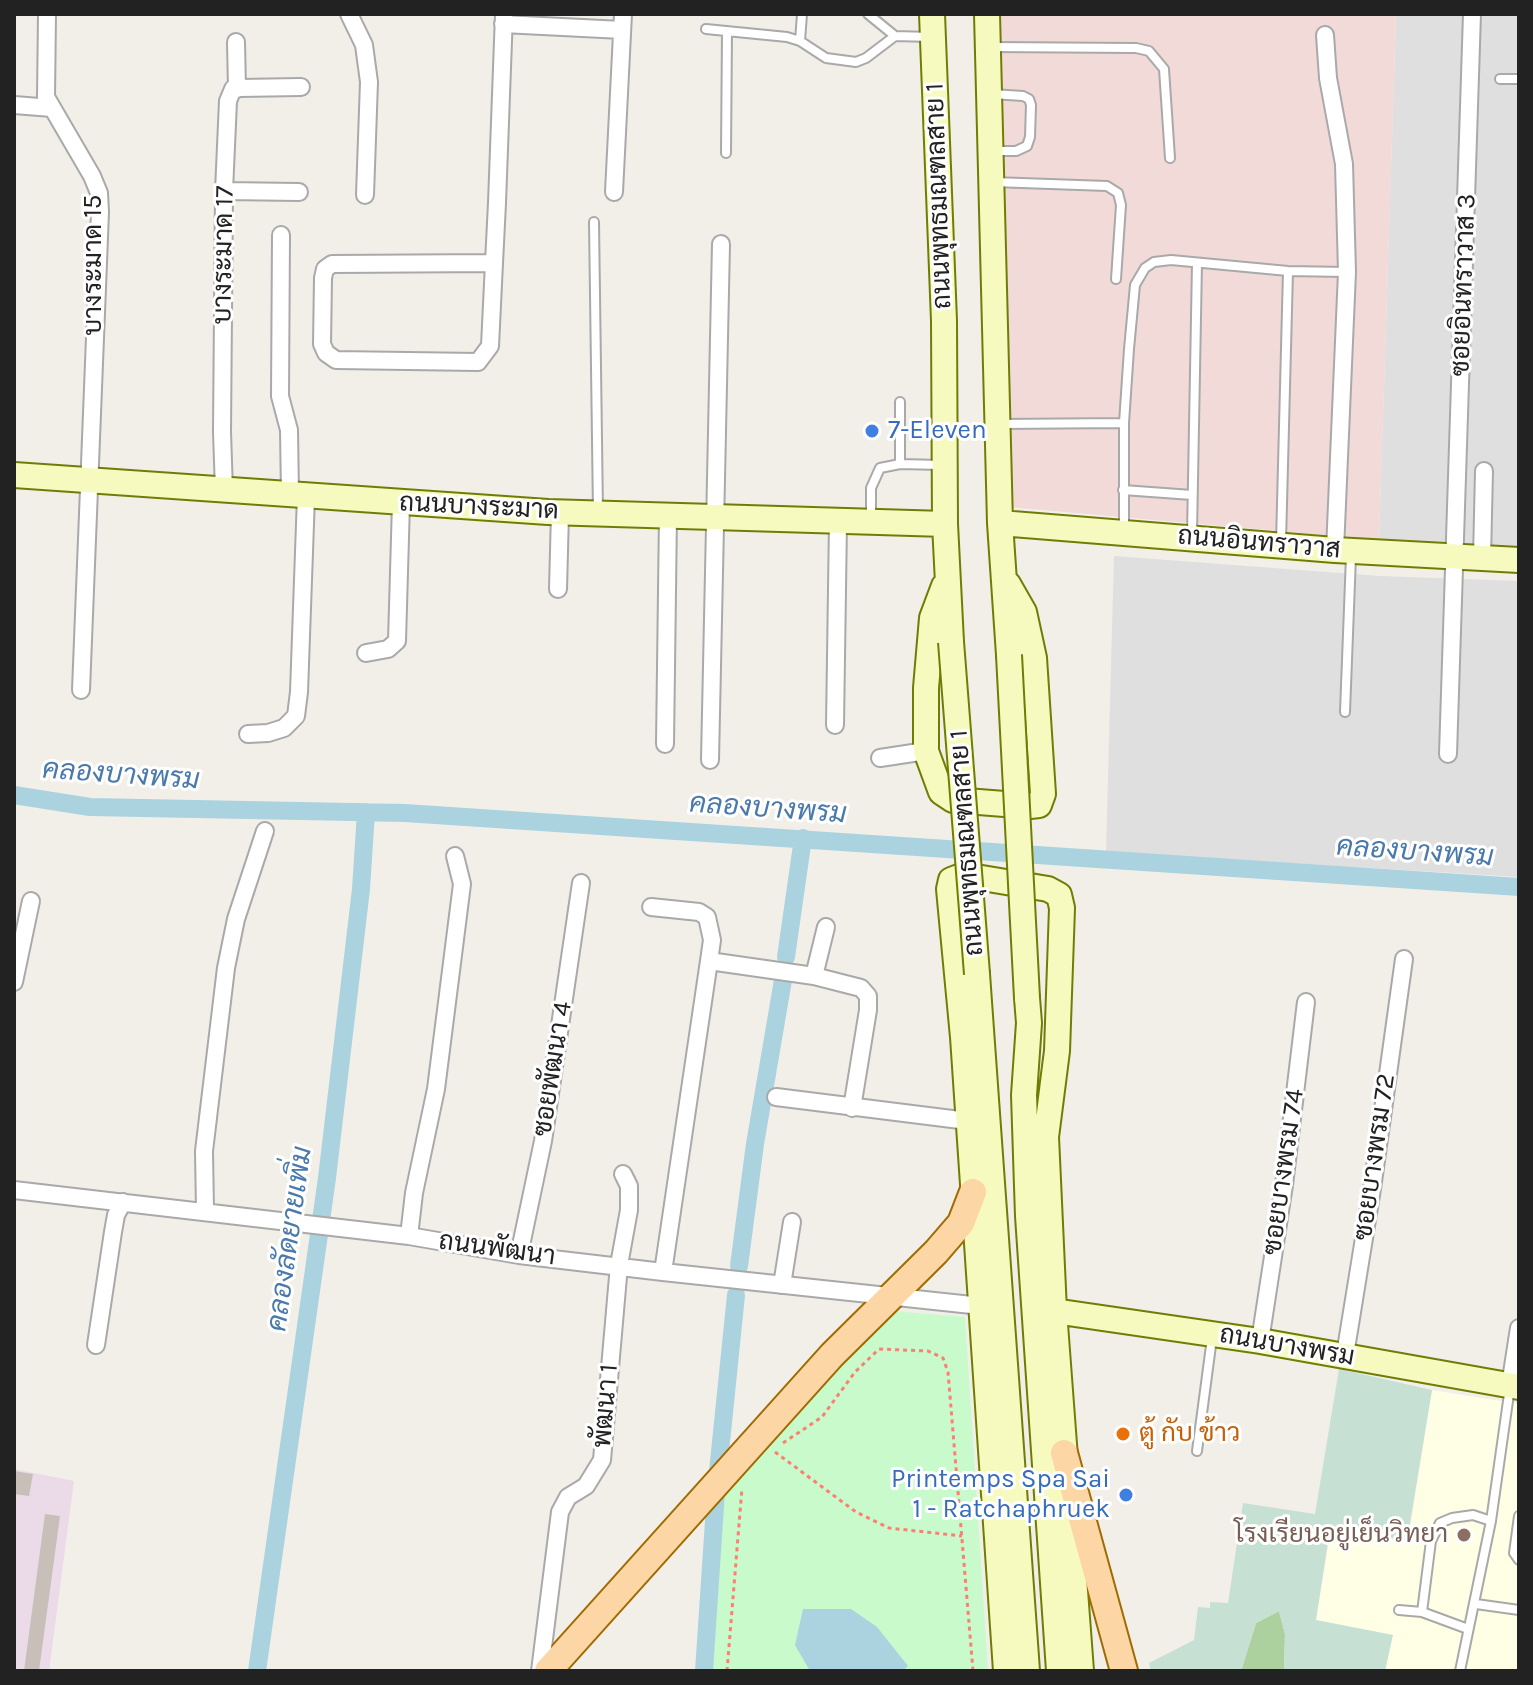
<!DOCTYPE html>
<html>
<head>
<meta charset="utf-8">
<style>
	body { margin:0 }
	#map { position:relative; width:1533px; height:1685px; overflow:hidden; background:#f2efe9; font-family:Karla,sans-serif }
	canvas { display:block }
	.frame { position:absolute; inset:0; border:16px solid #222; pointer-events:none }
</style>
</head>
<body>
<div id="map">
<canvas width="1533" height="1685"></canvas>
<div class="frame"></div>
</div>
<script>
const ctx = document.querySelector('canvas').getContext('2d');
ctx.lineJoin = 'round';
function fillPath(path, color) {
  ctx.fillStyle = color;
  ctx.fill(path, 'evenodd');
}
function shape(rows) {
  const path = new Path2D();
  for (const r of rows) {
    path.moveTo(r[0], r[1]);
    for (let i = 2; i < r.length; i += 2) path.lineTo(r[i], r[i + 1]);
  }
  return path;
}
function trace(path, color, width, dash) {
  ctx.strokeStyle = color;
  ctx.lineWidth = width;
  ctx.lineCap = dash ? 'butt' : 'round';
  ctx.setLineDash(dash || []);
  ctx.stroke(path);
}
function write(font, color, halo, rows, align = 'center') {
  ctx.font = font + ' Karla,Sarabun,sans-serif';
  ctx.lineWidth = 6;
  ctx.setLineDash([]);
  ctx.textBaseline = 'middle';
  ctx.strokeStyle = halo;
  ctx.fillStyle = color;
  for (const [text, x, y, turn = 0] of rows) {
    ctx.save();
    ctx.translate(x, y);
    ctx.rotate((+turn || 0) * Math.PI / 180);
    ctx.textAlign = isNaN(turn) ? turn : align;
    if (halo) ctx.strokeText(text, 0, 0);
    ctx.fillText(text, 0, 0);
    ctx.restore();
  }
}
const residential = shape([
	[1396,14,1519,14,1519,548,1379,540],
	[1114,556,1380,576,1519,581,1519,877,1106,852]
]);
const commercial = shape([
	[998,14,1396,14,1379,540,1009,507]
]);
const industrial = shape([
	[14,1469,74,1481,49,1671,14,1671]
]);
const education = shape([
	[1432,1390,1519,1404,1519,1671,1385,1671,1392,1635,1316,1620,1331,1528,1408,1541]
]);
const forest = shape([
	[1279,1611,1285,1634,1284,1671,1241,1671,1256,1623]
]);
const wetland = shape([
	[1339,1369,1432,1390,1407,1541,1330,1529,1316,1620,1393,1635,1385,1671,1284,1671,1285,1634,1279,1611,1256,1623,1241,1671,1151,1671,1149,1663,1194,1640,1198,1607,1210,1608,1210,1602,1228,1603,1243,1503,1315,1514]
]);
const park = shape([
	[881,1310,965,1317,988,1671,710,1671,723,1474]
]);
const water = shape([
	[803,1609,851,1609,877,1627,908,1666,903,1671,810,1671,795,1645]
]);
const canal = shape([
	[14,795,90,807,405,813,1519,887],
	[786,957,803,838],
	[739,1266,755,1144,783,980],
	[257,1671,327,1178,361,889,366,812],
	[704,1671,716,1491,736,1295]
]);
const building = shape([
	[14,1471,33,1474,29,1496,14,1494],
	[45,1514,60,1516,39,1671,24,1671]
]);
const path = shape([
	[783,1443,822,1417,855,1372,879,1349,928,1351,943,1358,948,1372,973,1671],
	[775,1452,856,1512,889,1528,962,1536],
	[727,1671,742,1488]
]);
const lane = shape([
	[868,14,895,36],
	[706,29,787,37,800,41,826,58,856,62,866,58,895,36,931,37],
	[800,41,802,14],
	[989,47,1136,48,1149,51,1164,69,1170,158],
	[1500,79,1519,79],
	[992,151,1016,151,1027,146,1030,137,1031,105,1029,99,1023,96,992,94],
	[726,153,727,31],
	[993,182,1107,186,1118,193,1121,205,1116,279],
	[594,222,598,512],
	[900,402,900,464],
	[999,424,1124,423],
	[1123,490,1192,495],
	[871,518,871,488,880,468,900,464,941,465],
	[1124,532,1124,423,1129,349,1135,285,1145,268,1154,262,1171,260,1288,271,1346,272],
	[1192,534,1197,263],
	[1281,542,1288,271],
	[1345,712,1351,556],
	[1197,1451,1212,1338],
	[1519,1516,1514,1553,1519,1560],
	[1476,1604,1519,1610],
	[1399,1610,1422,1612,1468,1629],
	[1422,1612,1431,1541,1440,1523,1452,1518,1473,1515,1491,1521],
	[1460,1671,1491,1521,1510,1387]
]);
const street = shape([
	[47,14,46,97,92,176,99,193,100,212,81,690],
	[349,14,364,45,369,82,365,195],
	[503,24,622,30],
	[1325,35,1328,78,1344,164,1347,272,1335,550],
	[236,42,237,89],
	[14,105,52,108],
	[224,191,299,192],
	[614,192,623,14],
	[281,235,280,396,289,430,290,495],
	[494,263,332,264,325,269,323,278,322,344,326,353,336,360,478,362,490,346,494,263,497,203,504,14],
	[224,491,222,432,224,191,228,101,233,89,239,88,301,87],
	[1482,558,1484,471],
	[558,589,560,513],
	[366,653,388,649,397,641,401,503],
	[835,725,838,522],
	[248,734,268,733,284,728,296,716,299,692,306,496],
	[665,744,668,515],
	[1448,754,1472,14],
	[880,758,926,751],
	[710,760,721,244],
	[651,907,699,912,707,917,712,940,709,961],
	[814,976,826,927],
	[14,982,31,901],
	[776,1097,968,1121],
	[14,1190,409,1236,519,1255,663,1272,981,1306],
	[205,1211,204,1151,226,968,236,919,265,831],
	[409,1236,414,1193,436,1089,462,884,455,856],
	[519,1255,543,1141,581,883],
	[663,1272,709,961,814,976,861,988,868,996,868,1010,852,1108],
	[782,1285,792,1222],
	[1260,1341,1284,1185,1306,1002],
	[96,1345,113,1232,116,1215,123,1202],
	[1345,1355,1372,1189,1404,959],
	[1510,1386,1519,1328],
	[540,1671,560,1512,568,1497,586,1486,602,1460,619,1265,629,1210,629,1186,623,1174]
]);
const secondary = shape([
	[932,14,944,321,945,524,951,642],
	[987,14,1000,523,1009,655],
	[14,475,548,512,945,524],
	[1000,523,1335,550,1519,560],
	[944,586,932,618,926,688,926,751,941,792,953,800,1030,806,1039,805,1043,794,1034,658,1024,612,1008,584],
	[977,974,1027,1671],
	[1027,998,1029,1023,1024,1095,1028,1216,1059,1671],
	[1054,1311,1260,1341,1519,1387],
	[1006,1671,963,1037,949,889,951,880,964,875,1048,889,1059,895,1062,908,1057,1051,1046,1137,1054,1311,1081,1671]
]);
const primary = shape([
	[1064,1453,1124,1671],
	[548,1671,832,1355,936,1252,961,1223,973,1192]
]);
const secondaryBridge = shape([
	[951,642,977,974],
	[1009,655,1027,998]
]);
const markers = [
	[872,431,8,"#3f7fe0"],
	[1123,1434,8,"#e8710a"],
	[1126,1495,8,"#3f7fe0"],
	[1464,1535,8,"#8d6e63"]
];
const streetNames = [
	["ถนนพุทธมณฑลสาย 1",939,196,-92],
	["บางระมาด 17",224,255,-89],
	["บางระมาด 15",94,265,-90],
	["ซอยอินทราวาส 3",1464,285,-88],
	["ถนนบางระมาด",479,507,3],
	["ถนนอินทราวาส",1259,543,5],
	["ถนนพุทธมณฑลสาย 1",967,843,-94],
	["ซอยพัฒนา 4",553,1069,-81],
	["ซอยบางพรม 72",1375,1157,-82],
	["ซอยบางพรม 74",1284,1172,-82],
	["ถนนพัฒนา",497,1249,8],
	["ถนนบางพรม",1287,1346,10],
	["พัฒนา 1",606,1406,-85]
];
const shopNames = [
	["7-Eleven",888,431],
	["Printemps Spa Sai",1110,1480,"right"],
	["1 - Ratchaphruek",1110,1510,"right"]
];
const foodNames = [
	["ตู้ กับ ข้าว",1139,1434]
];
const educationNames = [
	["โรงเรียนอยู่เย็นวิทยา",1448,1535]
];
const waterNames = [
	["คลองบางพรม",121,775,4],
	["คลองบางพรม",768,809,4],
	["คลองบางพรม",1415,852,4],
	["คลองลัดยายเพิ่ม",290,1239,-82]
];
fillPath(residential, '#e0dfdf');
fillPath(commercial, '#f2dad9');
fillPath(industrial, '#ebdbe8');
fillPath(education, '#ffffe5');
fillPath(forest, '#add19e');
fillPath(wetland, '#c6e0d4');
fillPath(park, '#c8facc');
fillPath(water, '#aad3df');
trace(canal, '#aad3df', 18);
fillPath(building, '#c7bfb8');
trace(lane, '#a9a9a9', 12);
trace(street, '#a9a9a9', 20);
trace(secondary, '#707d05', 28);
trace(primary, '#a06b00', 30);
trace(path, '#fa8072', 3, [4, 4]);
trace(lane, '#fff', 8);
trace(street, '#fff', 16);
trace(secondary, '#f7fabf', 24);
trace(primary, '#fcd6a4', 26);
trace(secondaryBridge, '#707d05', 28, []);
trace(secondaryBridge, '#f7fabf', 24);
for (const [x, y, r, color] of markers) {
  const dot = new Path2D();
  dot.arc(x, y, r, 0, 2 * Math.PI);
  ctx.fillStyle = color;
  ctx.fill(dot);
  trace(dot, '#fff', 3);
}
write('26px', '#222', '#fff', streetNames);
write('26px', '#366cbe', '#fff', shopNames, 'left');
write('26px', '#c56008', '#fff', foodNames, 'left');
write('26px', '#785e54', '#fff', educationNames, 'right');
write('italic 28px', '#4a7aab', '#fff', waterNames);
</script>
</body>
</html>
